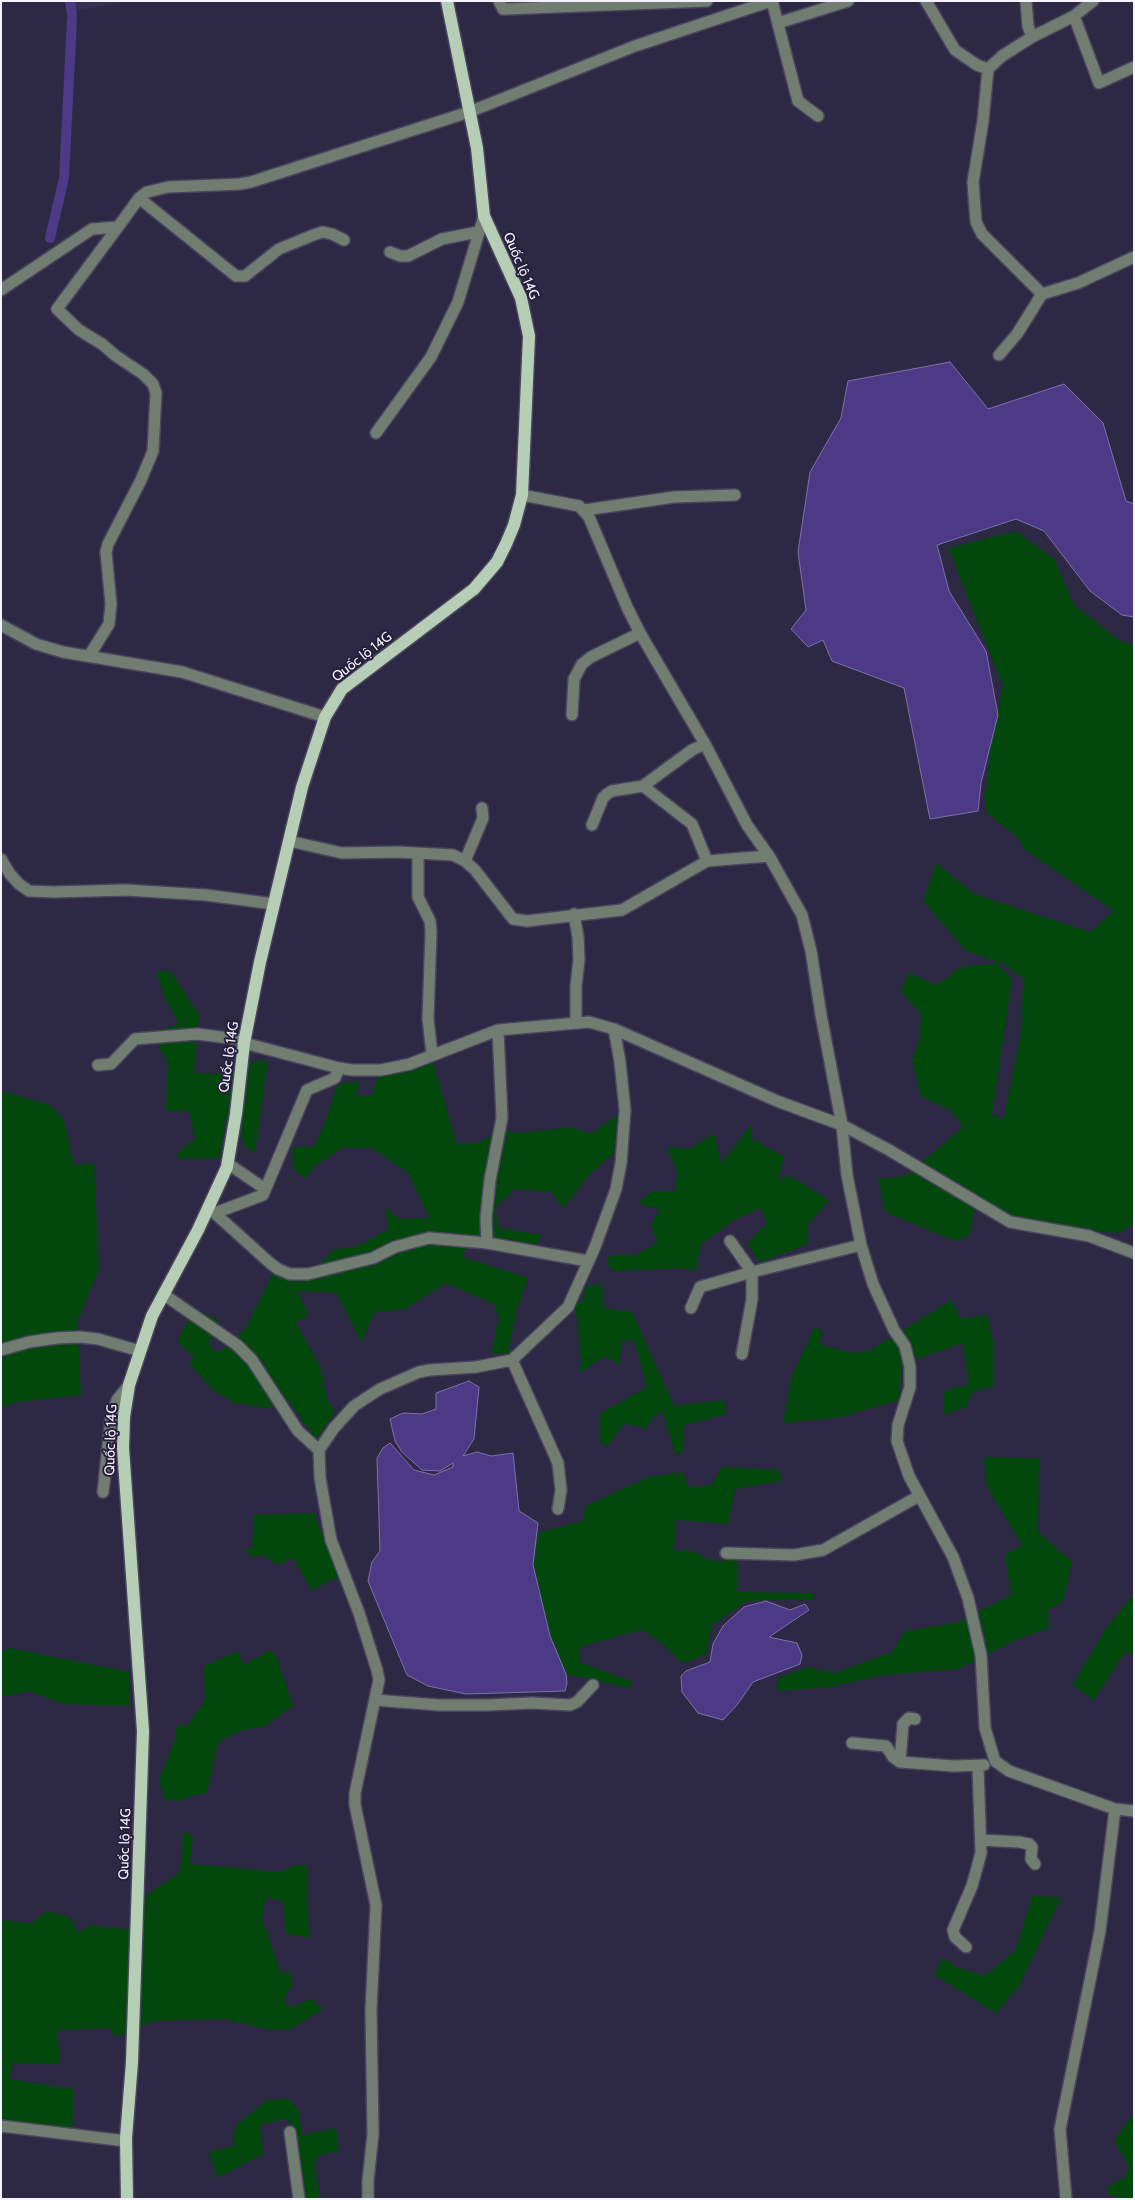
<!DOCTYPE html>
<html>
<head>
<meta charset="utf-8">
<style>
	body { margin:0 }
	#map { position:relative; width:1135px; height:2200px; overflow:hidden; background:#2d2944; font-family:Cabin,sans-serif }
	canvas { display:block }
	.frame { position:absolute; inset:0; border:2px solid #f5f3ff; pointer-events:none }
</style>
</head>
<body>
<div id="map">
<canvas width="1135" height="2200"></canvas>
<div class="frame"></div>
</div>
<script>
const ctx = document.querySelector('canvas').getContext('2d');
ctx.lineJoin = 'round';
function fillPath(path, color) {
  ctx.fillStyle = color;
  ctx.fill(path, 'evenodd');
}
function shape(rows) {
  const path = new Path2D();
  for (const r of rows) {
    path.moveTo(r[0], r[1]);
    for (let i = 2; i < r.length; i += 2) path.lineTo(r[i], r[i + 1]);
  }
  return path;
}
function trace(path, color, width, dash) {
  ctx.strokeStyle = color;
  ctx.lineWidth = width;
  ctx.lineCap = dash ? 'butt' : 'round';
  ctx.setLineDash(dash || []);
  ctx.stroke(path);
}
function write(font, color, halo, rows, align = 'center') {
  ctx.font = font + ' Cabin,sans-serif';
  ctx.lineWidth = 4;
  ctx.setLineDash([]);
  ctx.textBaseline = 'middle';
  ctx.strokeStyle = halo;
  ctx.fillStyle = color;
  for (const [text, x, y, turn = 0] of rows) {
    ctx.save();
    ctx.translate(x, y);
    ctx.rotate((+turn || 0) * Math.PI / 180);
    ctx.textAlign = isNaN(turn) ? turn : align;
    if (halo) ctx.strokeText(text, 0, 0);
    ctx.fillText(text, 0, 0);
    ctx.restore();
  }
}
const built = shape([
	[74,1,130,1,76,10]
]);
const green = shape([
	[1016,531,1054,559,1074,605,1120,641,1134,645,1134,1224,1119,1233,1026,1225,977,1197,969,1236,955,1241,885,1212,878,1179,906,1176,963,1127,950,1110,920,1096,912,1060,919,1040,921,1014,900,991,909,973,937,985,960,967,997,963,1012,979,992,1115,1004,1119,1021,1030,1023,979,1004,964,966,951,923,901,936,863,974,894,1090,932,1114,911,1025,850,1018,838,987,813,984,794,987,787,990,747,1003,686,948,548],
	[156,971,171,972,199,1015,194,1073,248,1074,251,1062,268,1060,255,1153,244,1146,231,1094,219,1158,179,1159,177,1153,195,1139,189,1111,166,1111,167,1061,160,1049,157,1031,179,1024,164,997],
	[433,1063,457,1144,479,1142,500,1131,522,1133,571,1127,591,1134,617,1115,614,1153,590,1174,563,1208,551,1192,515,1189,495,1208,499,1228,542,1235,534,1249,470,1239,462,1257,528,1278,517,1309,508,1354,491,1353,499,1318,494,1304,446,1283,405,1309,375,1312,361,1342,336,1293,297,1291,309,1315,295,1322,321,1368,326,1398,335,1412,316,1439,288,1400,267,1408,234,1403,214,1391,190,1365,193,1357,177,1341,195,1308,218,1320,208,1344,218,1353,245,1329,273,1273,301,1282,335,1249,355,1247,389,1229,384,1207,399,1219,429,1218,408,1173,372,1148,342,1148,315,1166,305,1179,293,1169,292,1148,314,1146,322,1129,338,1084,359,1081,356,1096,372,1096,377,1077],
	[5,1092,50,1105,64,1120,74,1165,94,1163,99,1269,77,1322,81,1395,18,1402,1,1407,1,1093],
	[751,1125,752,1139,784,1157,778,1179,790,1176,829,1200,808,1225,808,1244,760,1262,747,1244,767,1222,761,1208,735,1219,700,1245,696,1271,679,1268,614,1271,607,1264,609,1255,634,1255,657,1243,651,1225,660,1210,638,1203,651,1191,675,1191,677,1172,667,1147,689,1149,714,1133,721,1163],
	[602,1283,603,1308,632,1312,674,1406,724,1400,726,1414,684,1425,683,1450,676,1456,662,1412,652,1418,646,1429,624,1423,608,1446,599,1442,599,1414,647,1387,634,1340,622,1342,619,1365,605,1356,579,1373,581,1361,575,1302,583,1301,585,1287],
	[951,1300,961,1319,987,1315,994,1345,994,1387,973,1391,966,1407,943,1415,943,1391,968,1385,963,1343,902,1364,899,1400,840,1417,783,1423,791,1378,814,1328,823,1331,819,1344,851,1353,869,1351],
	[983,1457,1039,1458,1038,1532,1072,1562,1063,1601,1048,1610,1049,1628,1020,1638,958,1669,884,1675,831,1687,778,1691,777,1678,809,1667,834,1673,892,1652,905,1631,955,1623,1011,1595,1005,1555,1022,1545,987,1487],
	[722,1467,780,1470,781,1481,735,1489,728,1524,676,1520,674,1550,693,1551,707,1559,723,1562,738,1546,738,1592,814,1593,814,1599,747,1601,712,1625,706,1655,682,1663,657,1639,641,1630,579,1647,579,1662,633,1682,629,1688,566,1674,550,1636,533,1565,537,1533,583,1521,585,1506,648,1477,682,1472,689,1487,711,1485],
	[314,1513,338,1577,311,1590,293,1558,277,1565,263,1555,252,1557,243,1550,252,1548,254,1515],
	[1134,1594,1134,1655,1125,1652,1094,1700,1072,1685,1108,1625],
	[9,1648,130,1672,129,1706,63,1704,29,1691,1,1697,1,1652],
	[270,1650,277,1658,293,1706,263,1727,241,1730,218,1743,207,1793,189,1796,183,1801,165,1800,159,1779,175,1739,175,1727,187,1725,205,1700,204,1666,238,1651,243,1665],
	[183,1831,193,1836,190,1864,281,1872,295,1865,307,1865,309,1938,285,1933,284,1902,266,1897,262,1919,281,1974,289,1971,293,1986,287,1991,285,2005,292,2007,311,1999,323,2009,289,2030,266,2029,224,2019,152,2021,126,2035,113,2035,111,2028,57,2030,60,2064,13,2063,9,2079,74,2089,72,2132,1,2124,1,1920,31,1923,47,1911,71,1918,78,1933,89,1925,128,1929,145,1896,180,1872],
	[1032,1895,1061,1898,1019,1986,996,2013,934,1975,942,1958,956,1967,985,1976,1016,1949],
	[287,2098,298,2109,302,2135,336,2128,339,2151,320,2155,314,2165,320,2199,298,2199,296,2155,288,2118,260,2125,263,2154,217,2178,209,2152,233,2146,235,2126,265,2101],
	[1134,2113,1134,2199,1124,2199,1107,2194,1107,2187,1126,2176,1128,2165,1114,2140]
]);
const water = shape([
	[950,362,988,409,1064,384,1103,423,1126,501,1134,504,1134,617,1122,615,1090,591,1044,531,1016,519,937,545,949,591,986,651,998,715,981,783,978,811,930,819,904,688,832,661,823,640,808,647,791,629,806,610,798,552,810,472,841,418,848,381,950,362],
	[469,1381,479,1387,474,1439,463,1456,477,1452,491,1456,513,1453,519,1511,538,1523,533,1565,550,1636,566,1674,567,1683,565,1691,466,1694,428,1686,407,1675,368,1581,372,1562,380,1551,377,1458,383,1448,390,1443,414,1470,434,1475,453,1467,453,1463,440,1471,422,1470,402,1452,395,1441,390,1419,403,1413,422,1414,436,1409,436,1393,469,1381],
	[766,1601,790,1610,805,1604,809,1610,769,1637,797,1643,802,1655,800,1664,753,1682,737,1705,723,1720,698,1713,682,1692,681,1676,686,1671,710,1662,713,1644,723,1626,744,1607,766,1601]
]);
const canal = shape([
	[70,1,72,14],
	[64,178,72,19],
	[50,238,63,182]
]);
const minor = shape([
	[499,1,503,9,506,9,707,1],
	[772,1,798,101,818,116],
	[926,1,955,50,977,65,988,69,983,121,973,182,976,222,982,234,1042,294],
	[1026,1,1028,26,1032,37],
	[1074,16,1099,83,1134,67],
	[778,23,848,1],
	[988,69,1002,56,1032,37,1074,16,1093,1],
	[139,198,236,276,245,276,279,249,316,234,323,232,332,234,344,240],
	[390,252,400,256,408,256,442,239,478,232],
	[1,290,92,229,118,227,139,198,147,192,168,187,240,184,251,182,469,112,635,46,771,1],
	[999,355,1017,334,1042,294,1078,283,1134,257],
	[376,433,431,357,458,302,484,216],
	[522,495,579,506,589,517,627,607,640,633,705,744,747,825,769,856,802,915,811,951,821,1015,842,1125,847,1175,861,1245,873,1284,894,1330,905,1346,910,1367,910,1387,898,1425,897,1441,909,1476,953,1557,968,1598,981,1655,985,1728,995,1761,1009,1771,1115,1809,1100,1931,1060,2129,1066,2199],
	[585,510,674,497,735,495],
	[1,625,36,644,63,652,182,672,325,717],
	[89,656,109,624,111,604,106,552,108,544,141,480,153,451,156,393,153,384,143,374,116,356,102,344,79,330,57,309,118,227],
	[572,715,574,679,582,664,591,657,640,633],
	[643,786,692,824,707,861],
	[592,825,603,798,607,794,612,791,643,786,692,750,705,744],
	[289,841,342,853,398,852,453,855,465,861,475,870,513,919,527,921,622,910,707,861,769,856],
	[418,854,418,897,430,921,431,932,428,1019,432,1054],
	[1,859,10,874,19,884,29,891,54,892,126,890,206,895,274,904],
	[465,861,483,818,482,808],
	[574,914,578,937,579,960,576,986,576,1022],
	[244,1043,339,1068,352,1070,381,1070,410,1064,498,1030,589,1022,614,1029,777,1101,842,1125,889,1150,1010,1222,1089,1236,1134,1253],
	[98,1065,111,1064,135,1039,197,1034,245,1040],
	[227,1163,265,1189],
	[209,1208,270,1263,278,1269,290,1274,308,1274,340,1266,373,1258,395,1247,429,1238,487,1243,486,1218,490,1180,502,1118,498,1030],
	[215,1213,263,1195,307,1090,335,1078,339,1068],
	[730,1241,752,1272,752,1299,742,1354],
	[487,1243,588,1261],
	[163,1294,237,1345,252,1360,298,1431,319,1450],
	[691,1308,700,1287,752,1272,861,1245],
	[1,1350,29,1342,57,1338,80,1337,98,1339,140,1351],
	[512,1360,558,1463,561,1490,558,1509],
	[103,1492,111,1418,117,1400,129,1385],
	[726,1553,794,1555,823,1550,919,1496],
	[375,1700,438,1705,488,1705,532,1703,570,1705,577,1702,593,1685],
	[852,1743,886,1746,893,1757,900,1762,954,1766,984,1765],
	[900,1762,903,1724,909,1718,915,1719],
	[1115,1809,1134,1811],
	[981,1840,1019,1842,1029,1844,1032,1847,1031,1859,1035,1864],
	[966,1947,955,1937,953,1930,972,1886,981,1853,978,1767],
	[1,2126,126,2141],
	[290,2132,299,2199],
	[368,2199,368,2181,373,2134,371,2010,376,1905,355,1805,355,1793,379,1680,377,1670,359,1613,331,1540,320,1478,319,1450,334,1428,354,1406,380,1389,419,1372,430,1370,476,1367,512,1360,568,1307,595,1247,616,1189,621,1163,625,1110,620,1062,614,1029]
]);
const major = shape([
	[127,2199,126,2138,132,2062,143,1731,123,1448,124,1417,129,1385,152,1316,198,1230,227,1167,236,1114,244,1043,260,962,302,787,325,717,342,689,474,589,497,562,506,544,514,525,522,495,529,336,521,298,484,216,477,148,447,1]
]);
const streetNames = [
	["Quốc lộ 14G",521,266,67],
	["Quốc lộ 14G",362,657,-38],
	["Quốc lộ 14G",229,1057,-82],
	["Quốc lộ 14G",111,1440,-88],
	["Quốc lộ 14G",125,1844,-88]
];
fillPath(built, '#362f52');
fillPath(green, '#02480d');
fillPath(water, '#4c3a87');
trace(water, '#7f72ab', 1);
trace(canal, '#4c3a87', 10);
trace(minor, '#49455e', 14);
trace(major, '#49455e', 15);
trace(minor, '#727d72', 11);
trace(major, '#b6ceb5', 12);
write('14px', '#f5f3ff', '#241f3a', streetNames);
</script>
</body>
</html>
